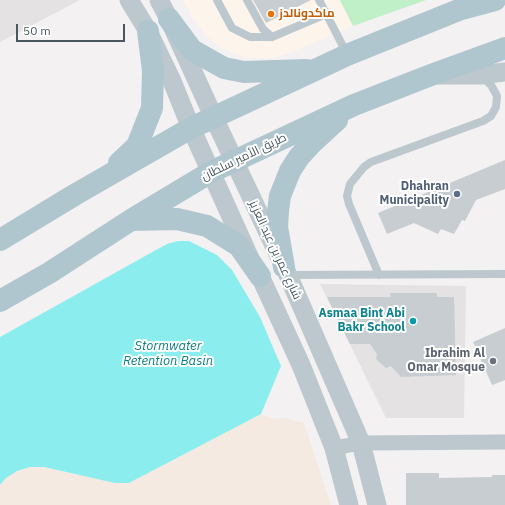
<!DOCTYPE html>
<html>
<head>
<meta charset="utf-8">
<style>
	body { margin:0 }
	#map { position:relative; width:505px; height:505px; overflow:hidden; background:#f3f1f1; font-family:"IBM Plex Sans",sans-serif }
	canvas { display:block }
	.scale { position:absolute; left:16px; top:24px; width:109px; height:18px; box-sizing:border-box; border:2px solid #48585e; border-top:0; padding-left:5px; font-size:12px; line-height:14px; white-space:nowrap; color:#48585e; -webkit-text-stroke:3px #fff; paint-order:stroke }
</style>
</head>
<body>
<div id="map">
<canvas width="505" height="505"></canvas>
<div class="scale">50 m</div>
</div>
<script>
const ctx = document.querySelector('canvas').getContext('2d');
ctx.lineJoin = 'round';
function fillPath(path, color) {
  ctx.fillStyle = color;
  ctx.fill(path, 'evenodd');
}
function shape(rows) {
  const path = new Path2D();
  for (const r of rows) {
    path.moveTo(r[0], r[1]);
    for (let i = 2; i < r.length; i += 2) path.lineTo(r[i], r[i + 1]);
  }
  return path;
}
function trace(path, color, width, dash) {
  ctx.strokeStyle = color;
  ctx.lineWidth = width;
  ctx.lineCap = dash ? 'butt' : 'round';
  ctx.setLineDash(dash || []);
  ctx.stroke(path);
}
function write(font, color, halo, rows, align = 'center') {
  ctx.font = font + ' "IBM Plex Sans",Cairo,sans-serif';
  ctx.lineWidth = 4;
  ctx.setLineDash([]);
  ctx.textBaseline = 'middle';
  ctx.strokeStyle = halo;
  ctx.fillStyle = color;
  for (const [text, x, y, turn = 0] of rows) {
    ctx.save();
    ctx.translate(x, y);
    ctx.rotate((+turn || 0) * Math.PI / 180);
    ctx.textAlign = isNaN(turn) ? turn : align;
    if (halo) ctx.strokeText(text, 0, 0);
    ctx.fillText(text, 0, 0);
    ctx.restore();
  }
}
const commercial = shape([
	[183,0,340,0,353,26,294,51,274,58,247,58,223,49,206,36,191,16]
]);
const education = shape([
	[0,0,80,0,0,42],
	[320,284,466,286,464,418,386,418]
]);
const green = shape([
	[340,0,426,0,353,26]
]);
const sand = shape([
	[261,414,273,419,285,418,304,423,331,505,0,505,0,485,6,478,17,471,24,469,30,467,44,467,73,474,129,483]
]);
const water = shape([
	[178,241,189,241,217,255,232,270,260,317,281,366,261,414,129,483,115,483,44,467,30,467,17,471,6,478,0,485,0,337,156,250,167,244]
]);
const building = shape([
	[253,0,311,0,266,23],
	[505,160,505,189,476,200,465,221,462,220,454,234,441,229,438,234,414,223,387,234,378,213],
	[390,293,437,293,437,297,454,297,456,375,401,377,391,366,386,368,376,359,377,354,370,344,350,344,327,297,391,297],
	[505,328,505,380,492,385,473,342],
	[406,473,439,473,439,478,492,477,492,475,505,475,505,505,406,505]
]);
const service = shape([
	[217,0,232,28,250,37,272,37,326,14],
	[247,0,263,29,272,37],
	[319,0,347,54],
	[288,275,505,274],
	[379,275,349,204,347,196,350,184,364,167,371,162,483,121,491,116,496,107,497,96,491,85,482,77]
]);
const minor = shape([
	[334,448,361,443,505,442]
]);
const tertiary = shape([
	[129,0,148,31,172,81,191,128,252,263,260,276,301,365,334,448,349,505],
	[159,0,169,19,214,118,288,275,361,443,377,505],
	[438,75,480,75,505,72]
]);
const primary = shape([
	[169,19,192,50,224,68,244,72,307,70],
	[119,163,137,146,152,108,153,71,148,31],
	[132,220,177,219,207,226,239,246,260,276],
	[0,240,76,194,191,128,347,55,461,9,495,0],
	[284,267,277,227,278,211,280,196,290,171,299,157,311,144,337,120],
	[0,301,49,273,131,220,211,172,354,105,431,75,505,48]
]);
const markers = [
	[271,14,4,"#e8710a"],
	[457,194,4,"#5c6f8a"],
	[413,321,4,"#0f9aa8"],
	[493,361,4,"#6b7280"]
];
const foodNames = [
	["ماكدونالدز",279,14]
];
const streetNames = [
	["طريق الأمير سلطان",244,157,-26],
	["شارع عمر بن عبد العزيز",275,250,65]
];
const serviceNames = [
	["Dhahran",449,187],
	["Municipality",449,201]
];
const cultureNames = [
	["Asmaa Bint Abi",405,314],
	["Bakr School",405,328]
];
const worshipNames = [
	["Ibrahim Al",485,354],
	["Omar Mosque",485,368]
];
const waterNames = [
	["Stormwater",168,346],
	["Retention Basin",168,361]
];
fillPath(commercial, '#fdf4eb');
fillPath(education, '#e4e2e3');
fillPath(green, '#bff0c8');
fillPath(sand, '#f4eae2');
fillPath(water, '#8cedee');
fillPath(building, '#c7cdd0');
trace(service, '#bcc8cd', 8);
trace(minor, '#bcc8cd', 15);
trace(tertiary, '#bcc8cd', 19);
trace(primary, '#b0c6cf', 22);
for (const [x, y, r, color] of markers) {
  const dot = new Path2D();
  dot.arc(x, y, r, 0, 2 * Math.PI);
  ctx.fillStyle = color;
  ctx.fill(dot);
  trace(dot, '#fff', 1.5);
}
write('bold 12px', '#c56008', '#fff', foodNames, 'left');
write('12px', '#48585e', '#fff', streetNames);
write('bold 12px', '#4e5e75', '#fff', serviceNames, 'right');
write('bold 12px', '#0d838f', '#fff', cultureNames, 'right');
write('bold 12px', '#5b616d', '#fff', worshipNames, 'right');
write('italic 13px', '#0c7f80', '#fff', waterNames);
</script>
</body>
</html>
